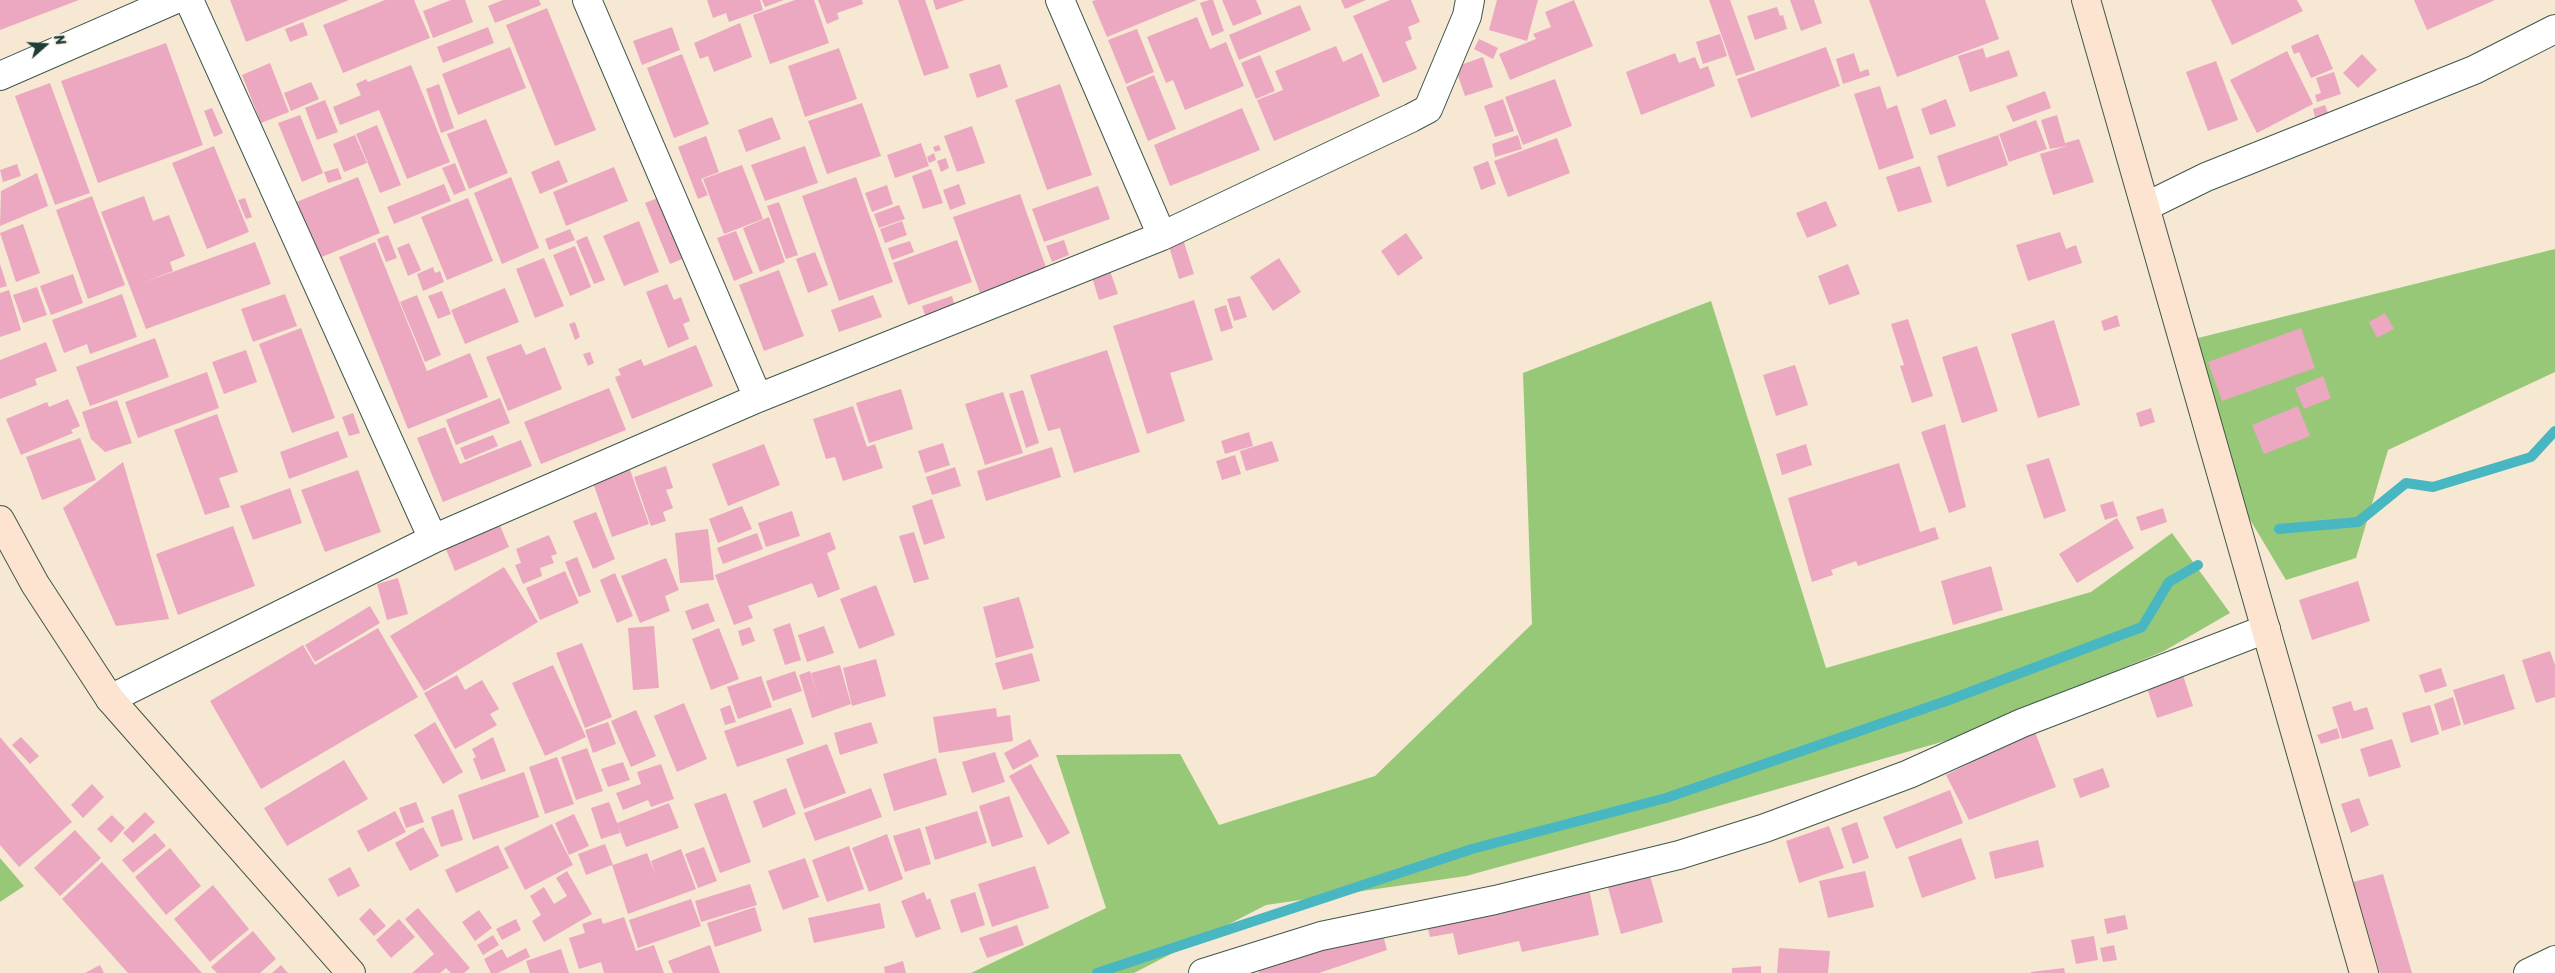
<!DOCTYPE html>
<html>
<head>
<meta charset="utf-8">
<style>
	body { margin:0 }
	#map { position:relative; width:2555px; height:973px; overflow:hidden; background:#f6e8d3; font-family:Sriracha,sans-serif }
	canvas { display:block }
	.north { position:absolute; left:20px; top:20px; width:50px; height:50px; -webkit-text-stroke:4px #fbf7ec; paint-order:stroke; rotate:71deg; font-size:14px; font-weight:700; line-height:20px; text-align:center; color:#1f3d34 }
	.north::after { content:''; display:block; margin:auto; width:18px; height:22px; background:#1f3d34; clip-path:polygon(50% 0,100% 100%,50% 72%,0 100%) }
</style>
</head>
<body>
<div id="map">
<canvas width="2555" height="973"></canvas>
<div class="north">N</div>
</div>
<script>
const ctx = document.querySelector('canvas').getContext('2d');
ctx.lineJoin = 'round';
function fillPath(path, color) {
  ctx.fillStyle = color;
  ctx.fill(path, 'evenodd');
}
function shape(rows) {
  const path = new Path2D();
  for (const r of rows) {
    path.moveTo(r[0], r[1]);
    for (let i = 2; i < r.length; i += 2) path.lineTo(r[i], r[i + 1]);
  }
  return path;
}
function trace(path, color, width, dash) {
  ctx.strokeStyle = color;
  ctx.lineWidth = width;
  ctx.lineCap = dash ? 'butt' : 'round';
  ctx.setLineDash(dash || []);
  ctx.stroke(path);
}
const green = shape([
	[2555,249,2555,372,2388,450,2356,558,2286,580,2242,506,2190,340],
	[1711,301,1826,668,2091,592,2172,533,2230,613,2164,651,1952,739,1663,822,1466,876,1266,905,1134,973,971,973,1106,908,1056,755,1180,754,1219,825,1375,776,1532,624,1523,373],
	[0,858,24,886,0,902]
]);
const stream = shape([
	[2279,529,2358,522,2406,483,2433,487,2531,457,2555,431],
	[1097,973,1472,849,1666,798,1949,700,2142,627,2169,582,2198,565]
]);
const building = shape([
	[0,0,79,0,0,30],
	[230,0,349,0,246,42],
	[385,0,414,0,430,38,343,73,323,25],
	[451,0,465,0,473,22,433,38,423,11],
	[503,0,539,0,541,5,495,23,488,6],
	[707,0,760,0,763,10,729,22,726,13,713,18],
	[762,0,784,0,765,7],
	[795,0,814,0,829,43,770,64,753,15],
	[818,0,862,0,863,4,837,13,839,19,827,24],
	[898,0,925,0,949,68,924,76],
	[933,0,965,0,936,10],
	[1096,0,1197,0,1107,37,1092,1],
	[1209,0,1213,0,1224,31,1212,36,1200,3],
	[1222,0,1256,0,1262,14,1233,26],
	[1341,0,1366,0,1345,9],
	[1390,0,1411,0,1420,22,1408,27,1412,39,1405,42,1417,69,1383,83,1353,16],
	[1497,0,1538,0,1527,41,1489,30],
	[1574,0,1593,46,1510,80,1499,54,1536,39,1533,34,1551,27,1545,12],
	[1709,0,1730,0,1755,70,1736,76],
	[1790,0,1814,0,1822,23,1801,31],
	[1869,0,1985,0,1999,39,1897,77],
	[2211,0,2297,0,2303,11,2232,45],
	[2414,0,2495,0,2427,30],
	[1300,5,1311,30,1239,60,1229,35],
	[1777,7,1780,16,1783,15,1787,29,1755,40,1747,16],
	[547,8,596,130,555,146,506,25],
	[1197,17,1210,49,1226,42,1244,86,1185,110,1173,80,1166,83,1147,37],
	[303,22,308,35,290,42,285,29],
	[740,23,752,57,714,72,708,56,700,59,694,43],
	[488,27,494,43,443,63,437,47],
	[672,27,680,50,642,65,633,41],
	[1137,29,1154,72,1126,84,1108,40],
	[1720,34,1727,56,1703,64,1696,42],
	[2318,34,2333,69,2311,78,2299,52,2294,54,2291,46],
	[1479,39,1498,48,1493,59,1474,49],
	[166,43,203,145,98,183,61,81],
	[1336,46,1343,62,1362,53,1380,96,1274,141,1257,100,1283,90,1275,71],
	[510,47,526,88,458,115,442,74],
	[1826,47,1840,86,1751,118,1737,79],
	[839,48,857,99,805,117,788,66],
	[1983,48,1986,58,2009,50,2018,76,1970,92,1958,56],
	[2287,51,2313,104,2257,133,2230,80],
	[1675,53,1679,63,1695,57,1700,69,1708,66,1715,86,1641,115,1626,72],
	[1854,53,1860,72,1868,69,1870,75,1843,84,1836,59],
	[682,54,709,124,674,138,647,68],
	[2362,54,2377,70,2358,88,2343,73],
	[1260,55,1275,91,1256,99,1241,63],
	[1483,57,1493,87,1465,96,1455,67],
	[2216,61,2238,120,2208,131,2186,72],
	[270,63,289,112,261,123,242,75],
	[1000,64,1008,87,977,98,969,74],
	[411,65,450,162,407,179,379,110,340,125,333,107,361,95,356,84,366,79,368,82],
	[2334,72,2341,94,2317,102,2315,95,2321,93,2316,78],
	[1154,75,1176,129,1148,141,1126,87],
	[1555,79,1572,126,1523,145,1505,97],
	[311,82,319,99,291,111,284,93],
	[50,83,90,193,55,205,15,96],
	[439,84,454,128,441,133,426,89],
	[1060,84,1092,175,1047,190,1015,100],
	[1880,86,1887,109,1897,105,1914,158,1879,170,1854,94],
	[2045,91,2051,108,2013,122,2006,106],
	[1503,99,1514,131,1495,137,1484,106],
	[1946,99,1956,126,1930,135,1921,109],
	[325,100,338,132,317,140,305,108],
	[862,103,881,156,827,174,808,121],
	[2325,105,2328,113,2315,117,2313,109],
	[212,108,223,133,214,137,204,111],
	[1242,108,1260,150,1170,186,1154,145],
	[300,115,323,173,302,182,278,123],
	[2057,115,2065,143,2079,139,2094,182,2053,195,2040,154,2067,146,2050,149,2041,120],
	[772,117,781,139,746,152,738,130],
	[486,119,508,173,469,189,447,134],
	[2036,120,2047,149,2009,162,1999,134],
	[377,125,401,185,380,193,356,134],
	[972,126,985,163,957,172,944,136],
	[355,135,367,163,344,172,333,144],
	[1518,135,1522,149,1495,157,1492,144],
	[1998,135,2008,165,1947,187,1937,156],
	[706,136,719,172,701,179,708,195,698,199,678,147],
	[1557,138,1570,173,1508,197,1494,161],
	[921,143,929,166,895,178,887,155],
	[939,145,941,150,935,152,933,147],
	[214,146,249,232,207,249,172,163],
	[805,146,818,183,765,201,751,165],
	[934,153,936,160,929,163,927,157],
	[946,158,949,168,941,172,937,161],
	[559,160,568,182,540,194,531,172],
	[1488,161,1496,184,1481,190,1473,167],
	[455,163,466,190,454,195,442,168],
	[17,164,21,176,3,182,0,170],
	[742,165,763,219,724,234,703,179],
	[1920,166,1932,202,1898,212,1886,177],
	[614,167,628,201,566,226,553,192],
	[338,168,342,179,328,183,324,172],
	[931,169,943,203,923,209,912,176],
	[37,173,48,206,0,226,1,191],
	[358,177,380,233,317,259,294,203],
	[511,177,539,248,502,264,474,193],
	[856,177,893,282,839,301,802,196],
	[444,184,451,201,394,224,387,207],
	[959,184,966,204,950,210,943,190],
	[887,185,893,204,872,212,865,193],
	[1098,186,1110,219,1044,242,1032,209],
	[1020,194,1047,270,980,293,953,217],
	[92,196,125,285,88,299,56,210],
	[144,196,153,221,169,215,185,256,170,262,173,271,142,283,255,242,271,284,146,329,101,212],
	[663,196,687,257,670,264,645,203],
	[245,198,252,217,246,219,238,200],
	[468,198,493,261,447,280,421,217],
	[1826,201,1837,226,1807,238,1796,213],
	[779,202,798,255,786,259,767,206],
	[899,205,905,219,879,228,874,214],
	[769,217,785,262,760,272,743,228],
	[639,221,659,272,624,286,603,236],
	[902,221,907,235,885,243,880,229],
	[23,224,40,273,16,282,0,233],
	[570,229,575,240,549,250,545,239],
	[736,231,753,273,734,281,717,238],
	[2060,232,2066,249,2076,245,2082,263,2028,281,2016,245],
	[1406,233,1423,258,1398,276,1381,251],
	[388,235,397,258,386,262,377,239],
	[587,236,605,280,594,284,576,241],
	[1182,236,1194,274,1179,279,1167,240],
	[957,240,972,282,908,305,893,263],
	[1064,240,1069,255,1052,262,1046,246],
	[910,241,914,252,892,260,888,248],
	[375,242,427,371,470,353,488,397,408,429,339,257],
	[409,243,421,270,408,276,397,248],
	[575,246,591,287,570,296,553,255],
	[815,252,828,285,808,293,796,259],
	[544,258,564,306,535,318,516,269],
	[1279,258,1301,292,1273,311,1250,277],
	[0,264,7,286,0,288],
	[1848,264,1860,294,1829,305,1818,276],
	[433,267,435,273,440,271,444,282,423,291,417,274],
	[1109,268,1118,294,1099,300,1091,274],
	[779,270,804,336,764,351,739,285],
	[73,274,83,303,51,315,40,286],
	[667,284,674,300,681,297,690,321,683,324,689,339,668,348,646,292],
	[37,287,47,315,23,323,13,295],
	[505,288,519,322,465,344,451,310],
	[9,290,21,330,0,337,0,293],
	[442,291,451,314,438,319,428,296],
	[122,294,137,337,90,354,87,344,64,353,52,320],
	[285,294,297,326,253,342,241,309],
	[417,295,441,355,425,362,400,302],
	[873,295,882,317,839,332,831,310],
	[952,296,956,310,927,321,922,306],
	[1240,296,1247,317,1234,321,1227,299],
	[1194,300,1213,360,1170,373,1185,421,1147,434,1113,326],
	[1226,305,1233,328,1221,332,1214,309],
	[2385,313,2394,329,2377,338,2369,322],
	[2117,315,2120,326,2104,331,2101,321],
	[1908,319,1933,396,1912,403,1900,366,1904,365,1891,324],
	[2054,320,2080,405,2038,418,2011,334],
	[575,322,580,337,575,340,569,324],
	[301,328,335,418,292,433,259,344],
	[2301,328,2315,368,2222,401,2208,362],
	[155,338,169,377,90,406,76,367],
	[46,342,57,371,35,379,37,385,0,399,0,360],
	[521,344,526,355,545,347,562,389,508,411,486,357],
	[696,345,713,386,632,419,615,377,621,375,618,369,641,359,644,366],
	[1977,346,1998,411,1962,423,1942,357],
	[246,350,257,382,224,394,212,362],
	[1107,350,1140,452,1074,473,1060,428,1048,431,1030,375],
	[590,352,594,363,588,366,583,354],
	[1795,365,1808,405,1776,416,1763,375],
	[207,372,219,408,138,438,125,402],
	[2323,376,2331,398,2304,409,2295,388],
	[609,388,626,430,541,464,524,422],
	[901,389,913,429,869,443,856,403],
	[1023,390,1039,443,1026,448,1009,394],
	[1003,392,1023,453,985,465,965,404],
	[500,398,510,423,456,445,446,420],
	[68,399,80,426,71,430,73,433,21,455,6,419,47,402,49,407],
	[117,400,132,443,105,452,91,439,82,412],
	[853,406,867,447,875,444,883,468,843,481,835,457,826,459,813,419],
	[2298,406,2310,436,2264,454,2252,425],
	[2151,408,2155,422,2140,427,2136,413],
	[353,413,360,433,349,436,342,417],
	[217,414,238,472,219,478,230,507,205,515,174,430],
	[1945,424,1966,507,1949,513,1921,432],
	[445,427,460,464,521,440,532,466,443,502,417,438],
	[338,431,348,457,289,479,280,452],
	[1249,432,1253,446,1225,454,1221,441],
	[493,435,498,446,465,460,460,448],
	[80,438,96,480,42,500,26,457],
	[1272,441,1279,461,1246,471,1240,451],
	[943,443,950,465,925,473,918,451],
	[764,444,780,485,728,506,712,464],
	[1806,444,1812,465,1782,475,1776,454],
	[1052,447,1061,477,986,501,977,471],
	[1235,455,1241,474,1222,480,1216,461],
	[2049,458,2066,511,2044,519,2026,465],
	[123,462,169,619,116,626,63,508],
	[1899,463,1920,532,1935,527,1939,539,1858,566,1856,561,1831,570,1833,575,1812,582,1788,498],
	[666,466,673,488,666,490,673,508,663,512,666,521,651,526,634,477],
	[629,467,649,524,612,537,592,480],
	[955,467,961,486,932,495,926,477],
	[358,470,381,532,325,552,301,490],
	[290,488,302,523,253,540,240,506],
	[932,499,945,538,924,545,912,506],
	[2113,501,2118,516,2105,520,2100,505],
	[742,506,752,529,718,543,709,519],
	[2163,508,2167,522,2141,531,2136,517],
	[792,511,800,536,766,547,758,523],
	[596,512,615,559,593,569,573,521],
	[2117,518,2134,548,2077,583,2059,554],
	[499,523,509,547,455,571,445,547],
	[233,526,255,586,178,615,156,554],
	[708,529,714,580,680,583,675,533],
	[830,532,836,549,827,553,840,589,818,598,812,583,748,606,753,618,734,625,715,575],
	[914,532,929,579,914,583,899,536],
	[757,533,763,549,723,564,717,548],
	[549,535,557,554,551,556,554,563,540,568,542,576,523,584,515,565,521,563,516,549],
	[577,557,591,592,579,597,565,562],
	[666,558,679,590,665,596,670,611,640,623,621,576],
	[1991,566,2003,610,1953,625,1941,581],
	[504,567,538,622,424,691,390,636],
	[565,571,579,603,540,620,526,588],
	[615,573,633,616,617,623,600,580],
	[398,578,408,614,387,620,377,584],
	[2358,581,2370,621,2312,640,2299,600],
	[876,585,895,635,859,649,840,599],
	[1019,597,1034,648,996,658,983,607],
	[708,603,715,621,692,630,685,611],
	[370,606,380,623,315,662,305,645],
	[790,623,801,660,785,665,773,629],
	[654,626,659,688,633,690,628,628],
	[824,626,834,653,807,662,798,635],
	[750,627,755,641,742,646,738,631],
	[378,628,418,697,261,789,210,701,303,645,315,665],
	[719,628,739,679,711,690,692,639],
	[582,643,612,717,585,728,556,653],
	[2550,651,2555,665,2555,697,2536,703,2522,660],
	[1032,653,1040,681,1003,690,995,663],
	[876,659,886,696,852,706,843,668],
	[553,665,586,737,545,756,512,683],
	[840,665,851,704,812,718,799,675,810,671,821,706,811,673],
	[2441,668,2447,686,2425,693,2419,675],
	[2181,669,2193,706,2157,718,2145,682],
	[795,671,802,691,773,701,766,681],
	[2504,674,2515,709,2464,725,2453,690],
	[457,675,465,690,482,680,499,709,490,714,497,725,455,749,424,693],
	[761,676,772,707,738,719,727,687],
	[2453,697,2461,725,2442,731,2434,704],
	[2351,701,2354,711,2367,707,2374,729,2342,739,2332,707],
	[684,703,707,759,677,772,654,716],
	[730,705,736,722,725,725,720,709],
	[2430,705,2439,734,2411,743,2402,713],
	[791,708,804,744,737,767,724,731],
	[996,708,997,717,1010,715,1013,741,939,753,933,717],
	[636,710,656,756,631,767,611,721],
	[435,722,463,772,443,784,414,735],
	[608,722,616,744,593,753,585,730],
	[871,722,878,743,840,755,834,733],
	[2337,728,2340,738,2321,744,2317,735],
	[2035,732,2056,787,1969,820,1946,775,1972,762,1976,756],
	[0,737,72,822,19,867,0,845],
	[21,737,39,756,30,764,12,745],
	[493,737,506,771,481,780,473,759,476,757,472,749],
	[1030,739,1039,756,1013,770,1004,753],
	[2392,739,2401,767,2369,777,2360,749],
	[827,744,846,793,804,809,786,759],
	[587,748,603,791,576,800,561,757],
	[995,752,1005,782,972,793,962,762],
	[557,757,574,804,545,814,529,767],
	[936,758,947,795,894,811,883,774],
	[344,760,368,799,287,846,264,808],
	[623,762,630,780,608,787,601,769],
	[661,764,674,799,651,807,648,800,623,810,616,793,641,784,637,772],
	[1031,764,1070,833,1048,845,1009,776],
	[2103,768,2110,787,2080,798,2073,779],
	[524,772,539,817,473,840,458,795],
	[92,784,104,797,83,818,71,805],
	[786,788,796,814,763,828,753,801],
	[871,788,882,817,815,841,804,813],
	[1950,790,1963,823,1896,849,1883,817],
	[726,793,751,862,720,873,694,804],
	[1009,796,1023,837,992,847,979,806],
	[2359,798,2369,825,2351,833,2341,804],
	[416,802,424,822,406,828,399,808],
	[609,802,617,823,669,803,679,828,626,847,618,826,620,833,601,839,591,808],
	[453,809,463,840,441,847,431,817],
	[395,811,406,832,368,852,357,831],
	[977,811,987,843,935,860,925,827],
	[145,812,155,822,133,843,123,833],
	[574,814,589,846,569,855,555,823],
	[112,815,125,828,111,843,97,829],
	[1857,822,1869,858,1853,864,1841,828],
	[552,824,573,865,525,890,504,848],
	[1829,826,1844,868,1799,883,1786,841],
	[423,827,439,856,410,871,395,843],
	[920,828,931,864,905,872,893,836],
	[75,830,101,858,60,896,34,868],
	[155,833,166,846,133,873,122,860],
	[887,834,903,879,869,892,852,848],
	[1961,838,1976,879,1922,898,1908,857],
	[2038,840,2044,867,1995,879,1989,852],
	[605,844,613,865,647,853,655,874,651,861,681,849,696,889,628,914,612,865,586,875,578,854],
	[498,845,509,868,456,893,445,870],
	[849,846,864,889,827,902,812,860],
	[704,847,717,881,698,888,685,854],
	[170,848,201,886,166,915,135,877],
	[805,858,819,897,783,910,768,871],
	[102,862,202,973,128,973,62,899],
	[1035,866,1049,908,992,927,978,884],
	[350,867,360,886,338,897,328,879],
	[567,871,592,914,544,942,532,921,541,915,530,896,544,887,554,904,567,896,556,878],
	[1865,871,1874,907,1828,918,1819,881],
	[1649,872,1663,922,1621,934,1607,884],
	[2383,874,2412,973,2380,973,2353,882],
	[1587,880,1599,935,1522,952,1519,941,1458,955,1453,933,1430,937,1425,917],
	[750,884,757,905,701,922,695,901],
	[213,885,249,929,210,962,174,919],
	[924,892,927,900,930,898,941,929,916,938,901,901],
	[975,892,985,925,961,933,950,900],
	[691,899,701,926,638,948,629,920],
	[880,903,885,928,814,943,808,918],
	[755,907,762,931,715,947,707,923],
	[370,908,386,926,374,936,359,919],
	[418,908,470,968,464,973,451,973,446,968,440,973,412,973,434,954,405,919],
	[479,910,492,928,475,941,462,922],
	[2125,915,2128,929,2107,934,2104,919],
	[624,917,636,951,654,945,664,973,604,973,601,962,579,969,569,938,585,933,582,924,601,918,603,924],
	[399,919,415,937,391,958,376,940],
	[516,919,521,930,502,940,496,929],
	[1017,925,1024,945,987,958,979,938],
	[1381,928,1387,950,1319,973,1259,973,1258,970],
	[253,931,276,959,260,973,217,973,211,967],
	[493,935,499,945,483,955,477,945],
	[2094,936,2098,960,2076,964,2071,940],
	[710,945,720,973,673,973,668,961],
	[2114,945,2117,960,2103,962,2100,948],
	[526,948,530,957,498,973,491,973,484,959,502,949,507,958],
	[1779,948,1830,951,1828,973,1777,973],
	[561,949,569,973,530,973,526,961],
	[903,961,906,973,885,973,884,967],
	[100,965,104,973,85,973],
	[281,965,288,973,272,973],
	[1761,966,1761,973,1732,973,1732,968],
	[2064,968,2065,973,2031,973,2031,972]
]);
const street = shape([
	[189,0,433,539],
	[587,0,758,398],
	[1060,0,1162,236],
	[0,76,174,0],
	[2147,206,2206,177,2474,70,2555,29],
	[110,699,433,539,758,398,1162,236,1411,118,1428,109,1467,16,1470,0],
	[1203,973,1321,936,1495,900,1679,855,1765,828,1909,774,2022,723,2266,629],
	[2528,973,2555,960]
]);
const secondary = shape([
	[2086,0,2364,973],
	[0,520,35,584,110,699,351,973]
]);
fillPath(green, '#97c877');
trace(stream, '#48b7c1', 10);
fillPath(building, '#eca8c0');
trace(street, '#3f574c', 30);
trace(secondary, '#3f574c', 30);
trace(street, '#fff', 28);
trace(secondary, '#fde4d0', 28);
</script>
</body>
</html>
